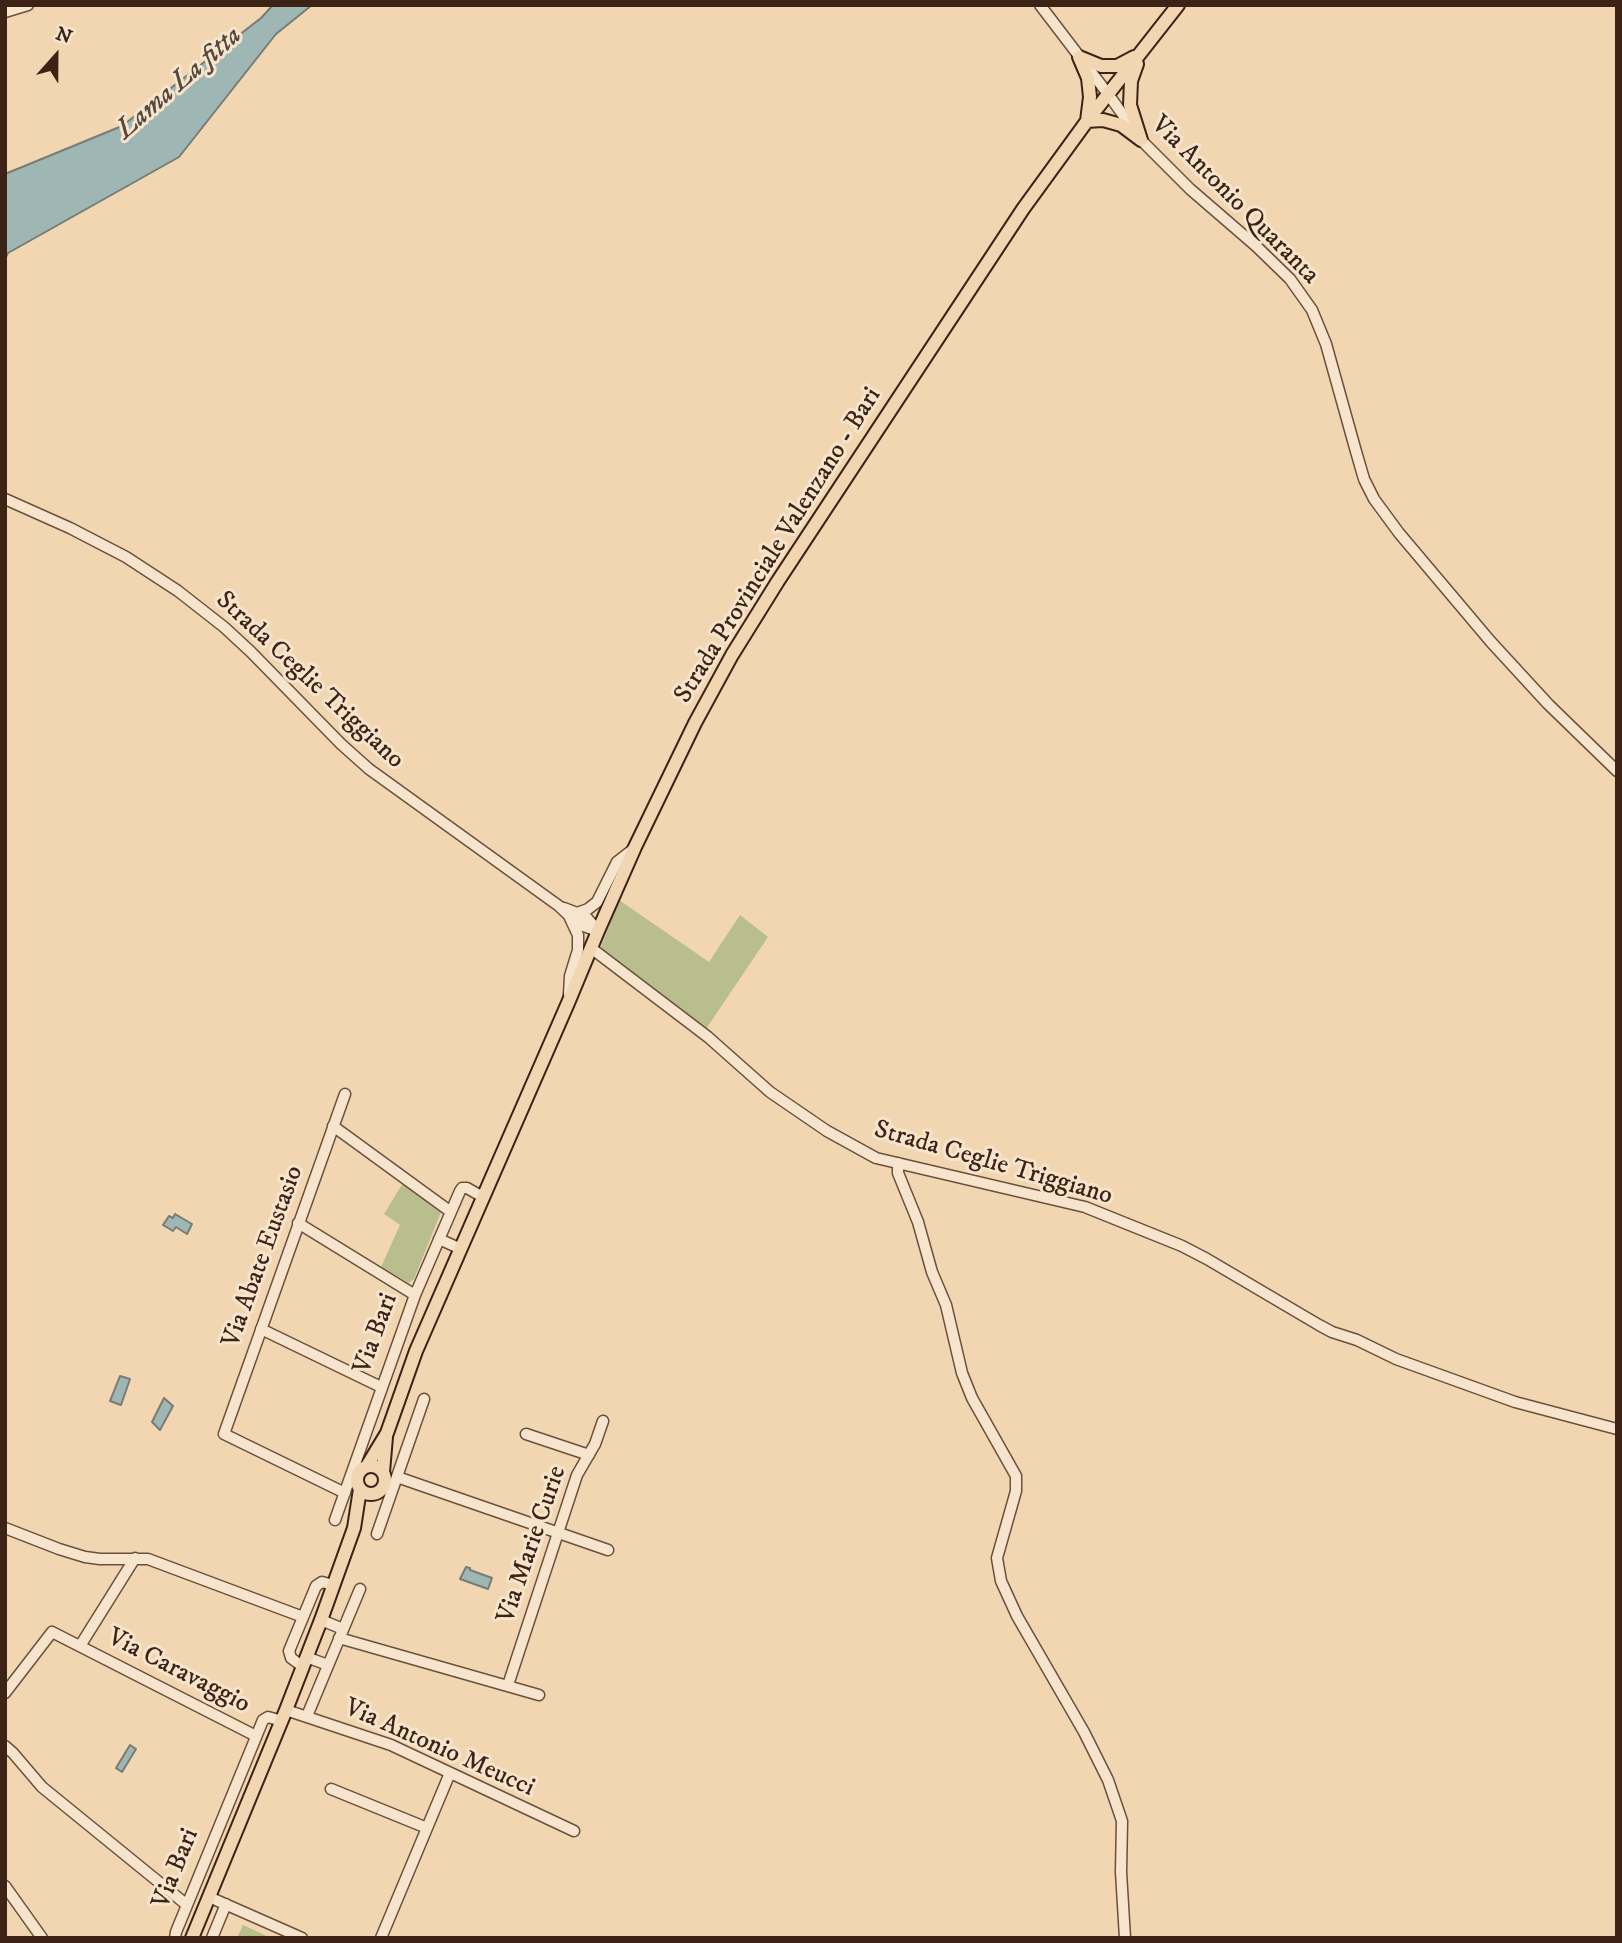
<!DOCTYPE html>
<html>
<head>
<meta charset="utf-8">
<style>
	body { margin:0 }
	#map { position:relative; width:1622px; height:1943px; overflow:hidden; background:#f1d6b1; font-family:"IM FELL DW Pica",serif }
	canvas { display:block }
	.frame { position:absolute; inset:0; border:7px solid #3d2316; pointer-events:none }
	.north { position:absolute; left:21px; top:21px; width:70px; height:70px; -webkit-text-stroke:5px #f6e4cc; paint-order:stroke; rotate:21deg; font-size:19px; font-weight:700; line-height:28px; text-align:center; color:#3d2316 }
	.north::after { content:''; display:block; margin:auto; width:24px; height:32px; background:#3d2316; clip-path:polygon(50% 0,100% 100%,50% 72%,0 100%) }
</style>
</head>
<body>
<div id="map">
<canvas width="1622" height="1943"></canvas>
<div class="frame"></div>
<div class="north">N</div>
</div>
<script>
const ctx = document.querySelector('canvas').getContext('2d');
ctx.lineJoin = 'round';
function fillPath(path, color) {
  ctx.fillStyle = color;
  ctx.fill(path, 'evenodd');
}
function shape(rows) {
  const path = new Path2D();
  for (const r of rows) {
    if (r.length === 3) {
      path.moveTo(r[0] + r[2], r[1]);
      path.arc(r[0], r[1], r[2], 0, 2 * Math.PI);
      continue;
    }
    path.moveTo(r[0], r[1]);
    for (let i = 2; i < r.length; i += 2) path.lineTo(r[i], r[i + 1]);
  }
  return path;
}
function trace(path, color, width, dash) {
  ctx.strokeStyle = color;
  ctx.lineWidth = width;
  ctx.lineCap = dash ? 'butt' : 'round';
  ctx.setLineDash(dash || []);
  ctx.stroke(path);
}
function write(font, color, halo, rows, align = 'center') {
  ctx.font = font + ' "IM FELL DW Pica",serif';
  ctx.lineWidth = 6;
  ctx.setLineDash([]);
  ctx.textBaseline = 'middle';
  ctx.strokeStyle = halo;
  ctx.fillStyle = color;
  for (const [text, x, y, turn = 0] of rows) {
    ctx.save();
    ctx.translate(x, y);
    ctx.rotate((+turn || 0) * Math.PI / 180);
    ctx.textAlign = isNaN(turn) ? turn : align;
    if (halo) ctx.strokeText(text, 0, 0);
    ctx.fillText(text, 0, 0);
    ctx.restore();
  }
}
const green = shape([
	[619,900,709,962,740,915,768,937,706,1029,599,952],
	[403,1183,438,1208,441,1212,414,1279,409,1283,381,1267,400,1225,384,1214],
	[243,1925,271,1938,237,1938]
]);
const water = shape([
	[273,5,312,5,276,34,179,157,8,253,5,259,5,174,122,126,261,18,273,5],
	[175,1214,192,1224,187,1234,176,1227,173,1231,163,1225,169,1216,173,1218,175,1214],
	[120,1376,130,1379,121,1405,110,1401,120,1376],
	[164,1398,173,1406,160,1430,152,1422,164,1398],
	[466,1567,470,1568,470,1570,492,1578,488,1589,460,1579,466,1567],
	[130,1745,136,1749,122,1772,116,1768,130,1745]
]);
const minor = shape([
	[1040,5,1108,94,1141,140,1190,189,1256,246,1290,279,1312,310,1326,344,1355,448,1364,479,1374,499,1399,533,1491,642,1548,704,1617,771],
	[5,12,28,5],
	[5,499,70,528,126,557,178,591,224,627,251,652,341,744,369,769,559,906,578,924,598,931],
	[564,908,577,913,588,909,597,902,617,862,635,848],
	[577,913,587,918,598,931],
	[591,948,708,1037,770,1092,827,1131,876,1158,1085,1207,1182,1246,1207,1259,1319,1325,1332,1332,1357,1340,1396,1359,1515,1402,1617,1429],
	[569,994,570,976,578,950,578,935,570,918],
	[345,1094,224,1434,345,1493],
	[333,1126,451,1212],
	[898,1163,898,1173,918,1222,932,1272,946,1305,962,1373,972,1398,1016,1476,1016,1491,997,1558,1001,1581,1017,1616,1084,1732,1108,1780,1122,1821,1121,1872,1125,1938],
	[298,1223,415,1295],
	[439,1239,461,1249],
	[261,1329,381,1387],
	[526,1434,589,1455],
	[397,1477,608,1550],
	[335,1520,415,1295,460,1191,462,1188,467,1188,483,1197],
	[5,1528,59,1549,85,1557,100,1559,148,1559,303,1617],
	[377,1534,424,1399],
	[321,1620,343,1629],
	[339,1638,539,1695],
	[80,1646,135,1558],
	[306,1657,328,1665],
	[302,1666,291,1658,289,1651,316,1586,322,1582,333,1585],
	[508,1685,577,1475,595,1444,603,1421],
	[5,1693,52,1632,256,1736],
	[286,1710,391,1745,574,1831],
	[307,1716,360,1589],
	[5,1746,13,1753,42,1787,187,1905],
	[331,1789,427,1828],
	[5,1886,42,1938],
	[209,1897,302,1938],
	[175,1938,176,1932,263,1720,268,1717,282,1721],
	[212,1938,226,1904],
	[381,1938,450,1773]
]);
const major = shape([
	[1079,57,1088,78,1090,97,1087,121,1103,120,1121,125,1141,140],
	[1079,57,1101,66,1117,66,1134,57],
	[1137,64,1131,81,1130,105,1141,140],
	[371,1480,14],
	[367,1466,387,1433,416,1351,568,1003,598,931,635,847,695,723,732,655,778,581,1023,209,1087,121,1178,5],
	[383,1472,386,1437],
	[192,1938,286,1710,321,1620,354,1528,360,1489]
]);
const streetNames = [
	["Via Antonio Quaranta",1234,201,45],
	["Strada Provinciale Valenzano - Bari",779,546,-58],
	["Strada Ceglie Triggiano",309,681,43],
	["Strada Ceglie Triggiano",993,1164,16],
	["Via Abate Eustasio",264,1257,-70],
	["Via Bari",377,1334,-70],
	["Via Marie Curie",533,1545,-71],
	["Via Caravaggio",178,1672,27],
	["Via Antonio Meucci",439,1749,24],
	["Via Bari",177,1869,-68]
];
const waterNames = [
	["Lama La fitta",180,84,-41]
];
fillPath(green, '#b8be8d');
fillPath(water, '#9eb7b5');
trace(water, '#777c75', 2);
trace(minor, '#6a503d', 13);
trace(major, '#3d2316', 16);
trace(minor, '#f6e4cc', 10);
trace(major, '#f1d6b1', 12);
write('26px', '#3d2316', '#f6e4cc', streetNames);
write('italic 28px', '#55483e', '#f6e4cc', waterNames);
</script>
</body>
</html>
